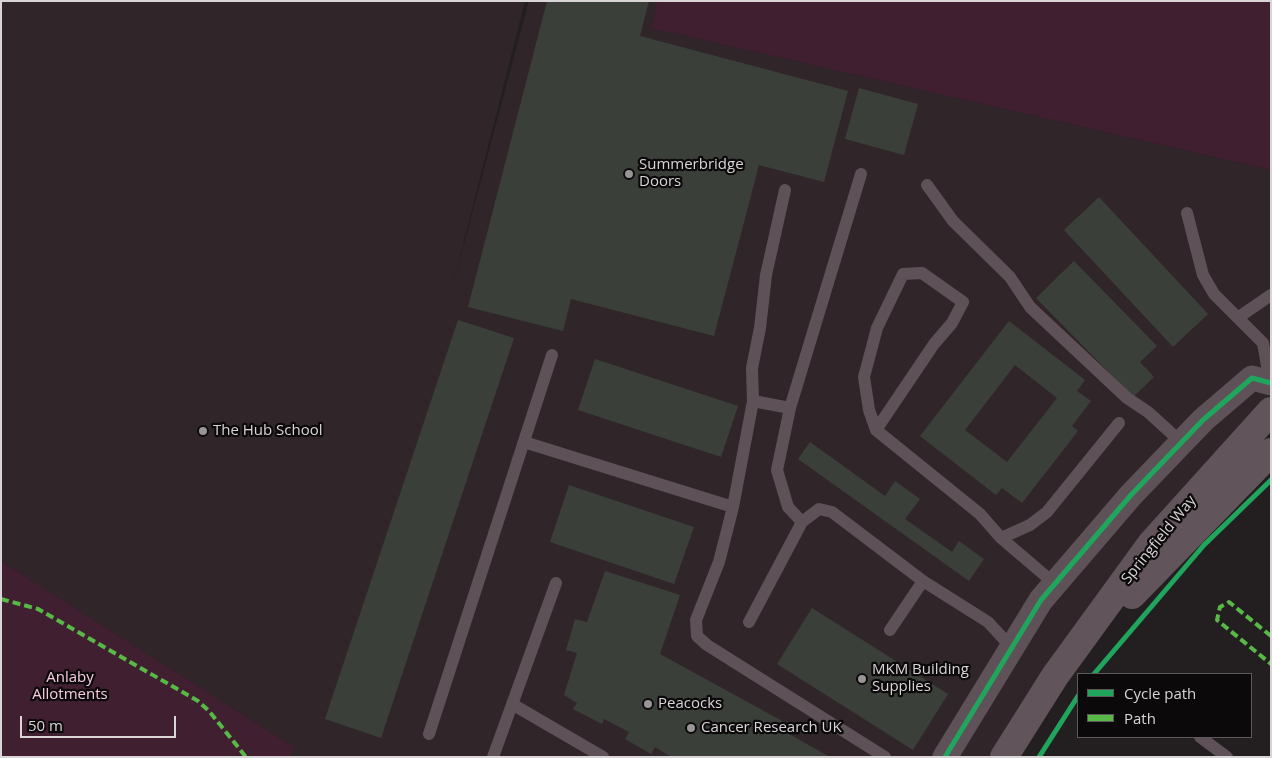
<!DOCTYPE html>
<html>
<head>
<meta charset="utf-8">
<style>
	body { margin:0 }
	#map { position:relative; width:1272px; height:758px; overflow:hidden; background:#231f21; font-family:"Open Sans",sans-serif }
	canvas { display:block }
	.frame { position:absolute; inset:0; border:2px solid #d9d4d6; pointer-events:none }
	.legend { position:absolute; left:1077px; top:673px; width:175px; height:65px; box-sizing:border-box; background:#0c090a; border:1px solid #5e5a5c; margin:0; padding:6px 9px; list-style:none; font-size:15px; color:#d9d4d6 }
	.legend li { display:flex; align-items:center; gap:10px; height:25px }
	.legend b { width:25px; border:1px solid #5e5a5c }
	.scale { position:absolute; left:20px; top:716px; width:156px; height:22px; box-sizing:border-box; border:2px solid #d9d4d6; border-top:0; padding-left:6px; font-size:15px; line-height:18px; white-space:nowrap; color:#d9d4d6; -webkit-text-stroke:4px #0c090a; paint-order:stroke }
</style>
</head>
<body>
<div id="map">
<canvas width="1272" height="758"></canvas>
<div class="frame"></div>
<ul class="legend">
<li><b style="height:6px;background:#20a55d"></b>Cycle path</li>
<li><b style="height:6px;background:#58b947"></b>Path</li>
</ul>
<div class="scale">50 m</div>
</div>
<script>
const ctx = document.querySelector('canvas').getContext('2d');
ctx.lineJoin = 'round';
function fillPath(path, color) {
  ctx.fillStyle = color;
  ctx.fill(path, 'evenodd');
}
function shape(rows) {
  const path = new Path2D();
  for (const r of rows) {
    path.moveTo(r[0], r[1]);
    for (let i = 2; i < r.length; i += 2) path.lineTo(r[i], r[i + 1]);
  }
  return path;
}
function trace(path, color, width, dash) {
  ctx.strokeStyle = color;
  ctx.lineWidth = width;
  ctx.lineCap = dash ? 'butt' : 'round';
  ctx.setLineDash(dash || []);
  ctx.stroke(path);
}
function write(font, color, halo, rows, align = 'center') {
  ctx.font = font + ' "Open Sans",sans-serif';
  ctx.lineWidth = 4.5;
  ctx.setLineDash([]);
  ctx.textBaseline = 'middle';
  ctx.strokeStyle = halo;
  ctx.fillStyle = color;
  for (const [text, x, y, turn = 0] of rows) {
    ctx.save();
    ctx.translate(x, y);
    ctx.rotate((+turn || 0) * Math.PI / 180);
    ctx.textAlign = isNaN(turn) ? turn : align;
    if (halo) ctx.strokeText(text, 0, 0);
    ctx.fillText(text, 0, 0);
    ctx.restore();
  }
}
const built = shape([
	[1,1,525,1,450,296,529,1,657,1,652,28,1271,170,1271,426,1119,605,1006,757,291,757,294,747,1,561]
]);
const green = shape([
	[657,1,1271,1,1271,170,651,28],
	[1,561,294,747,291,757,1,757]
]);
const building = shape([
	[547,1,649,1,640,36,848,91,824,182,759,165,714,336,571,299,563,331,468,307],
	[859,88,918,104,904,155,845,139],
	[1099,197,1208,314,1173,347,1064,230],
	[1074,261,1157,346,1140,362,1154,377,1133,397,1036,298],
	[458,320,514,338,381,738,325,719],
	[1009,321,1085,380,1077,391,1091,401,1072,426,1078,431,1022,503,1002,488,996,495,920,436],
	[1015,365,1057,398,1007,462,965,430],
	[595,359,738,406,721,457,578,410],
	[810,442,885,496,895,481,920,499,905,519,952,552,959,541,984,559,969,581,798,459],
	[569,485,694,527,674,584,550,542],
	[605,571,680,595,660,654,793,727,789,734,830,757,671,757,655,747,651,754,625,739,629,732,604,719,602,724,573,709,577,703,564,695,577,653,566,650,575,619,587,622],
	[812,608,948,694,913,750,777,664]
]);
const service = shape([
	[927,185,953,221,1010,277,1030,307,1127,398,1148,412,1181,442],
	[785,190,766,275,760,328,752,368,753,401,733,507,719,562,696,620,697,636,707,645,885,757],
	[1187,213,1203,275,1214,294,1263,343,1270,383],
	[1239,317,1271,295],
	[753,401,790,408],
	[876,430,934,344,952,323,963,302,922,273,903,274,877,328,864,377,869,410,876,430,980,514,1001,538,1055,584],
	[524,442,733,507],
	[802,522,788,507,777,470,790,408,861,174],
	[1001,538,1030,525,1047,512,1119,423],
	[749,622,802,522,819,509,832,512,923,581,988,622,1012,648],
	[890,630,923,581],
	[512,704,603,757],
	[429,734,552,355],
	[1200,737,1227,757],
	[493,757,556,583]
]);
const minor = shape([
	[945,757,1041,600,1131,495,1203,420,1252,378,1271,383]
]);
const secondary = shape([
	[1132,595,1271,452],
	[1004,757,1055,676,1151,544,1271,411]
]);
const quiet = shape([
	[1,599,38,609,198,701,209,711,246,757],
	[1271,636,1229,602,1220,607,1217,620,1271,664]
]);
const cycleway = shape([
	[1094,674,1204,545,1271,480],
	[945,757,1041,600,1131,495,1203,420,1252,378,1271,383],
	[1039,757,1078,696]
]);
const markers = [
	[629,174,5,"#999597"],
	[203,431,5,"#999597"],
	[862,679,5,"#999597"],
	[648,704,5,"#999597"],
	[691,728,5,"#999597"]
];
const poiNames = [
	["Summerbridge",639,165],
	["Doors",639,182],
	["The Hub School",213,431],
	["MKM Building",872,670],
	["Supplies",872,687],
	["Peacocks",658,704],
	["Cancer Research UK",701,728]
];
const streetNames = [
	["Springfield Way",1159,540,-51]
];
const parkNames = [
	["Anlaby",70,678],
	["Allotments",70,695]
];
fillPath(built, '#30262a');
fillPath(green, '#3f1f30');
fillPath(building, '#3b3f3a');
trace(service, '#5e5258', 12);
trace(minor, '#5e5258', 25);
trace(secondary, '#61545b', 28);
trace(quiet, '#58b947', 4, [8, 4]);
trace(cycleway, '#20a55d', 5);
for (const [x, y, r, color] of markers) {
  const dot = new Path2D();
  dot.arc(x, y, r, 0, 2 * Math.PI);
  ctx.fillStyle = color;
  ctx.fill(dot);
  trace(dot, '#0c090a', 2);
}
write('15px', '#d9d4d6', '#0c090a', poiNames, 'left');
write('15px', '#d9d4d6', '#0c090a', streetNames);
write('15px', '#f7cae0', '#0c090a', parkNames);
</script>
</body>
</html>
